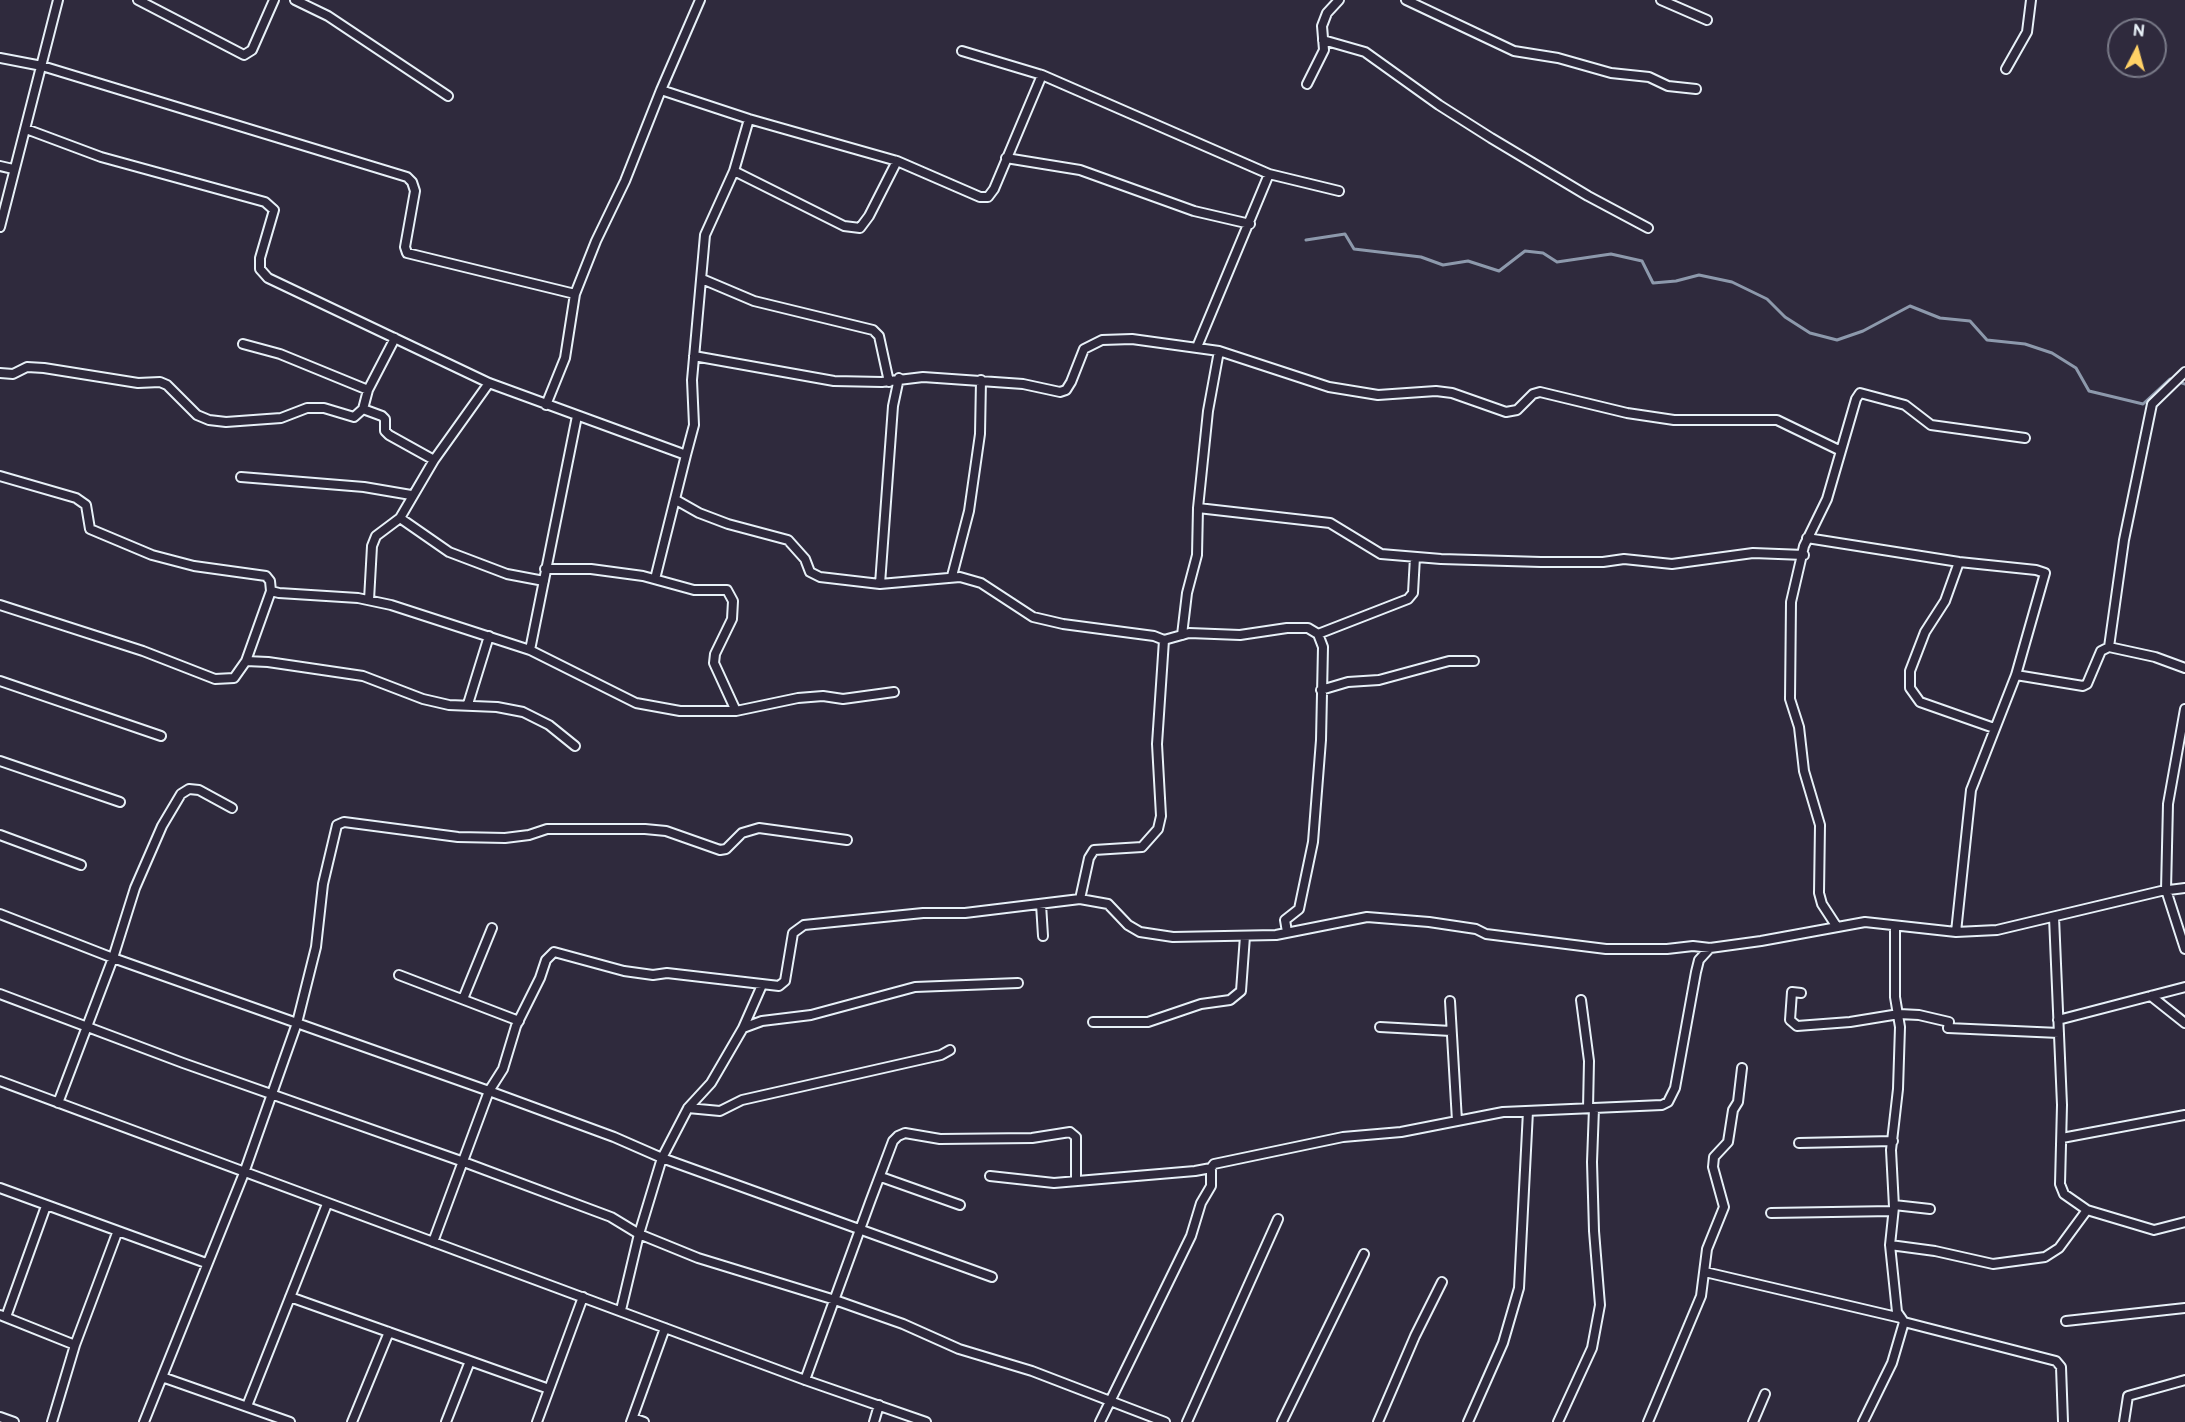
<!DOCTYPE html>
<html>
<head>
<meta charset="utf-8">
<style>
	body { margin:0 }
	#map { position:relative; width:2185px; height:1422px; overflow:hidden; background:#2f2a3d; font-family:"Balsamiq Sans",sans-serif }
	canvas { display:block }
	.north { position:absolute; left:2107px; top:18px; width:60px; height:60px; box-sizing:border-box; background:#2f2a3d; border:2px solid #797a88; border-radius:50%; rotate:6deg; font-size:16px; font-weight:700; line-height:24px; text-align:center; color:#e8f1f8 }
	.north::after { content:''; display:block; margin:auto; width:21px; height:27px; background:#ffd166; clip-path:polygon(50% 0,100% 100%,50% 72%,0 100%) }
</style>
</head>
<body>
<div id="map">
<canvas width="2185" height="1422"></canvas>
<div class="north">N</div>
</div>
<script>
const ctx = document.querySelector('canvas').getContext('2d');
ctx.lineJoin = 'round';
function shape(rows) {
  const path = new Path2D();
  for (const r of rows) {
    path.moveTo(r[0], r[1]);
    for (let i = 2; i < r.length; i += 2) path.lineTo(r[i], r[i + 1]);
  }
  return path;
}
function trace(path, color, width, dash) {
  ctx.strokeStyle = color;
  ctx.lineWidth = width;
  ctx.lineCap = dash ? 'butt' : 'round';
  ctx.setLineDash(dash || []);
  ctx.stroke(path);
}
const stream = shape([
	[1306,240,1345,234,1354,249,1421,257,1443,265,1468,261,1499,271,1525,251,1543,253,1557,262,1611,254,1642,261,1653,283,1676,281,1699,275,1732,282,1767,299,1785,317,1810,333,1837,340,1863,331,1910,306,1940,318,1970,321,1987,340,2025,344,2052,353,2076,368,2089,391,2143,404,2170,379,2185,384]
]);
const minor = shape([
	[138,0,244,55,252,50,274,0],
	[295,0,328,16,448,96],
	[1406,0,1514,51,1558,58,1611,73,1649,77,1668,86,1696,89],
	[1661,0,1707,20],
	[1323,40,1365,52,1439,105,1491,138,1588,196,1648,228],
	[962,51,1042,75,1269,174,1339,191],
	[0,58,42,66,407,177,412,182,415,191,405,247,407,253,575,294],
	[2006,69,2027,32,2031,0],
	[1307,84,1324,50,1322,26,1327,13,1339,0],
	[661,90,700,0],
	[26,129,101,157,265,202,274,210,260,258,260,269,268,278,489,383,686,455,694,425,692,380,705,235,734,171,749,119],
	[1006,158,1080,170,1194,211,1250,224],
	[0,166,13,169],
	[734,171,844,226,860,228,869,216,897,161],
	[0,227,58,0],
	[702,279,754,301,873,330,879,336,889,382],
	[243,344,280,354,368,390],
	[1197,347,1269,174],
	[694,356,834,381,882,382,923,377,1023,384,1060,392,1066,390,1071,382,1084,349,1102,340,1132,339,1219,351,1329,387,1378,395,1436,391,1452,393,1506,412,1517,410,1533,394,1540,392,1627,413,1674,420,1777,420,1839,450],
	[0,373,13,374,27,367,44,368,138,383,160,382,167,385,197,415,209,420,226,422,281,418,307,408,324,408,354,417,363,409,368,390,395,338],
	[899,378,893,406,880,584,960,577,981,583,1033,617,1063,624,1154,636,1164,640,1157,744,1161,816,1158,829,1142,847,1094,850,1089,858,1080,899],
	[546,405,565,358,575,294,596,241,625,181,661,90,749,119,897,161,980,197,988,197,994,189,1042,75],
	[363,409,382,416,385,419,385,431,389,435,434,460],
	[0,476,76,498,86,505,90,529,152,555,194,566,266,576,270,581,271,591,279,593,358,598,391,605,530,650,636,703,680,711,736,711],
	[241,477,364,487,411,495],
	[676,500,699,513,728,524,788,540,805,559,810,572,820,577,880,584],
	[1198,508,1330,523,1381,554,1441,559,1541,562,1603,562,1624,559,1672,564,1753,553,1804,555],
	[400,518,449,552,507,574,544,581],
	[1807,538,1959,562,2036,570,2045,573,2016,675,1971,790,1956,932],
	[1959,562,1945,601,1925,632,1910,671,1910,688,1920,702,1994,728],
	[545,569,591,569,643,576,694,590,727,590,733,601,732,619,715,654,714,663,736,711,798,698,823,696,843,699,894,692],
	[952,576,969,511,980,434,981,380],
	[655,579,686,455],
	[369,600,372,546,376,536,400,518,434,460,489,383],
	[0,605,143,651,215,679,234,678,246,661,268,662,363,676,423,699,449,705,497,707,523,712,549,725,575,746],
	[1318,634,1408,599,1413,593,1415,557],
	[1182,635,1187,593,1197,555,1198,508,1208,411,1219,351],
	[1164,640,1189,633,1240,635,1287,628,1308,628,1318,634,1323,647,1321,740,1313,842,1299,909,1285,920,1287,932],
	[2109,647,2155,657,2185,668],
	[530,650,577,416],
	[246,661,271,591],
	[2016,675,2083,686,2087,684,2101,651,2109,647,2124,540,2152,404,2185,372],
	[0,681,161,736],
	[1321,690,1348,682,1379,680,1449,661,1474,661],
	[468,704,489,636],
	[2185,709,2168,804,2166,890,2185,949],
	[0,761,120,802],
	[0,835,81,865],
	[1041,904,1043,936],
	[0,914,113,958,489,1091,614,1137,662,1158,992,1277],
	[2054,917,2062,1105,2060,1184,2064,1194,2087,1210,2154,1230,2185,1222],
	[1837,927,1822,904,1819,893,1820,825,1804,771,1799,727,1790,699,1791,602,1804,546,1827,499,1856,399,1860,393,1905,405,1931,425,2025,438],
	[399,975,519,1021],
	[1801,993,1792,992,1790,1020,1797,1026,1850,1022,1899,1014,1919,1015,1949,1022,1948,1028,2059,1033],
	[0,994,183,1063,461,1161,611,1217,639,1234,698,1258,835,1300,903,1324,959,1349,1032,1371,1165,1422],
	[2151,996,2185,1023],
	[463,999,492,928],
	[1581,1000,1589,1061,1588,1108],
	[1450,1001,1457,1121],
	[2058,1020,2185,987],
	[1093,1022,1148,1022,1201,1004,1230,1000,1241,991,1245,936],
	[1380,1027,1451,1031],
	[743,1028,762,985],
	[0,1081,805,1380,926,1422],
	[58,1103,113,958,135,888,162,826,181,794,189,789,199,790,232,808],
	[688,1108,720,1111,742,1100,941,1055,950,1050],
	[2062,1138,2185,1115],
	[1799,1143,1893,1141],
	[990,1176,1054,1183,1195,1171,1211,1168,1214,1164,1343,1137,1401,1132,1503,1112,1662,1105,1668,1102,1675,1088,1696,972,1699,960,1710,948],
	[881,1177,960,1205],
	[0,1188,206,1263],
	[1894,1205,1930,1209],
	[1771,1213,1893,1211],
	[433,1242,489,1091,503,1069,516,1026,540,978,546,960,554,952,624,971,653,975,667,973,779,986,785,981,793,933,804,925,923,913,965,913,1080,899,1108,904,1128,925,1140,932,1173,937,1276,935,1367,917,1429,922,1476,929,1486,934,1606,949,1667,949,1693,946,1710,948,1761,941,1865,922,1956,932,1997,930,2161,891,2185,888],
	[1890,1245,1935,1251,1993,1264,2045,1257,2059,1248,2087,1210],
	[1705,1272,1901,1318],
	[290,1297,549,1389],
	[621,1310,639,1234,662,1158,688,1108,711,1083,743,1028,762,1021,811,1015,915,987,1018,983],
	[0,1315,75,1345],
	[6,1317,46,1206],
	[2066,1321,2185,1308],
	[1904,1322,2056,1361,2061,1367,2063,1422],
	[162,1377,290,1422],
	[805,1380,870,1202,893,1141,898,1136,905,1133,940,1139,1032,1138,1070,1132,1076,1137,1076,1181],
	[247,1406,327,1204],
	[0,1417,14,1422],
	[633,1418,644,1422],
	[52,1422,75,1345,117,1233],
	[144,1422,244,1173,297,1023,316,947,323,884,337,825,344,822,458,837,505,838,529,835,547,829,645,829,666,831,720,850,726,849,742,833,759,828,847,840],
	[352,1422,389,1332],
	[446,1422,470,1361],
	[537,1422,583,1297],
	[631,1422,665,1328],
	[874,1422,879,1405],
	[1100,1422,1191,1236,1201,1203,1211,1186,1211,1168],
	[1187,1422,1278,1219],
	[1282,1422,1364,1254],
	[1378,1422,1415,1336,1442,1282],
	[1468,1422,1503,1343,1519,1288,1528,1111],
	[1558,1422,1592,1348,1600,1305,1594,1231,1592,1162,1594,1108],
	[1648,1422,1701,1296,1707,1249,1724,1207,1713,1167,1714,1157,1728,1142,1733,1110,1738,1102,1742,1068],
	[1753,1422,1765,1394],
	[1863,1422,1892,1363,1904,1322,1897,1312,1890,1245,1894,1207,1891,1150,1898,1089,1900,1027,1895,997,1895,927],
	[2124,1422,2128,1396,2185,1380]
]);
trace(stream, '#8d99ac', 3);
trace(minor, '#e8f1f8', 12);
trace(minor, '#2f2a3d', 8);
</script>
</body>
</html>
